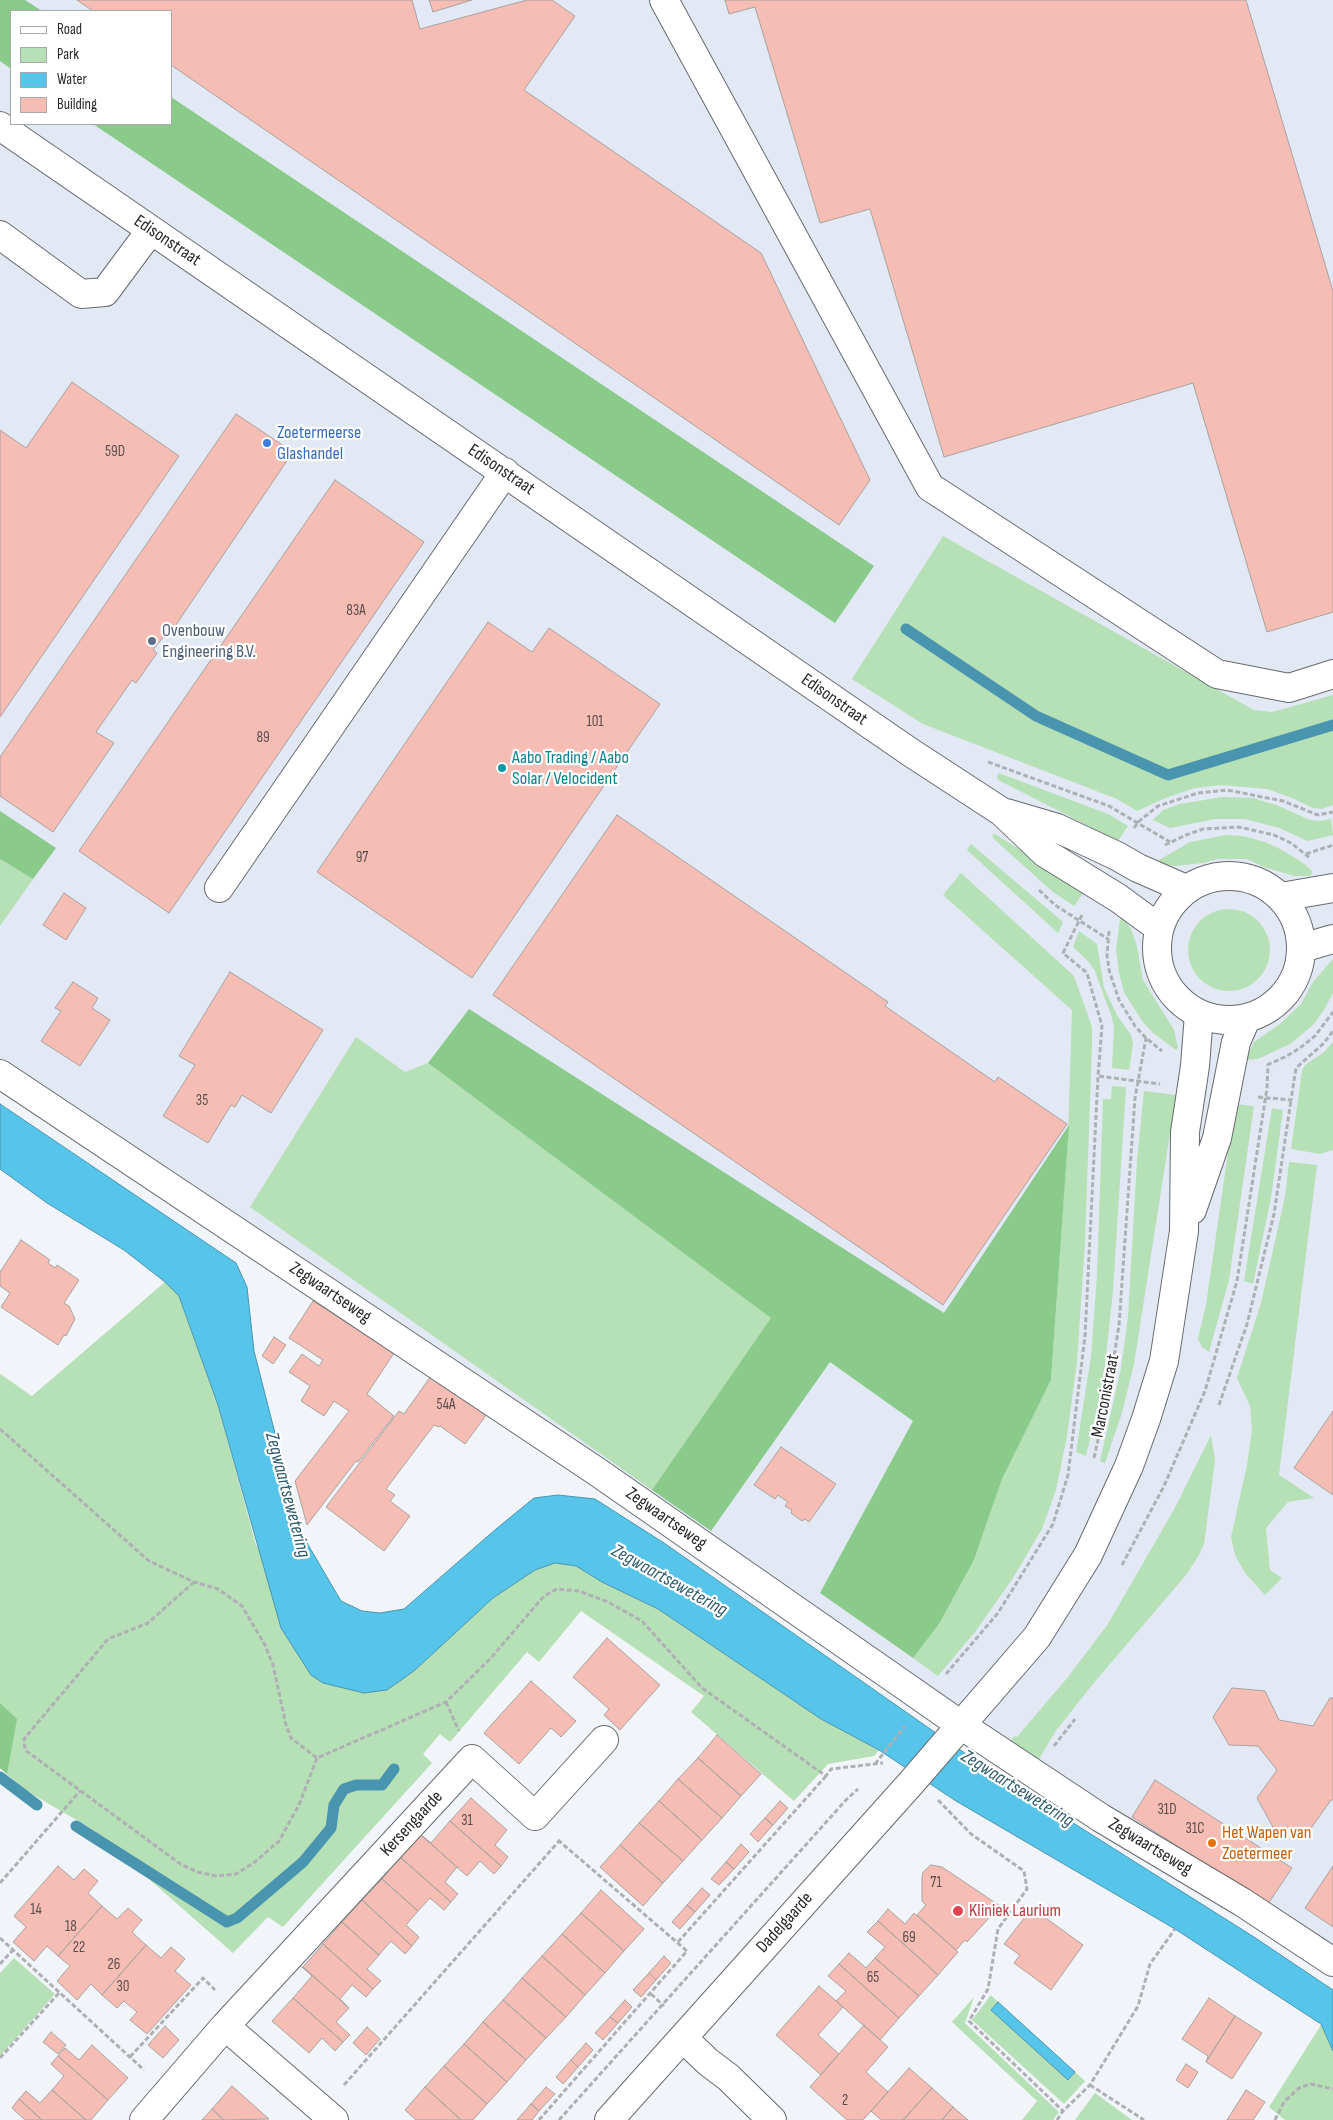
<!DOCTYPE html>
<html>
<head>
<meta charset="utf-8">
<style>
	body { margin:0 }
	#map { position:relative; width:1333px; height:2120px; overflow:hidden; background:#f1f4f9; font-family:"Sofia Sans Condensed",sans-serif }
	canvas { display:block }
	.legend { position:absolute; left:10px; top:10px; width:162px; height:115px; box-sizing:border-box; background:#fff; border:1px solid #a9a9aa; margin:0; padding:6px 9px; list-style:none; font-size:15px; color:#27282a }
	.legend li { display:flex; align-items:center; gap:10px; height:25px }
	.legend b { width:25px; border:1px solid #a9a9aa }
</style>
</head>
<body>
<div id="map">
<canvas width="1333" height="2120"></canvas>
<ul class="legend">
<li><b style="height:6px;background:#fff"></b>Road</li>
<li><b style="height:14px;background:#b6e0b5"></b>Park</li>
<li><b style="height:14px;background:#57c4e9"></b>Water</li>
<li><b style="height:14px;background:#f5bdb3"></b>Building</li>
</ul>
</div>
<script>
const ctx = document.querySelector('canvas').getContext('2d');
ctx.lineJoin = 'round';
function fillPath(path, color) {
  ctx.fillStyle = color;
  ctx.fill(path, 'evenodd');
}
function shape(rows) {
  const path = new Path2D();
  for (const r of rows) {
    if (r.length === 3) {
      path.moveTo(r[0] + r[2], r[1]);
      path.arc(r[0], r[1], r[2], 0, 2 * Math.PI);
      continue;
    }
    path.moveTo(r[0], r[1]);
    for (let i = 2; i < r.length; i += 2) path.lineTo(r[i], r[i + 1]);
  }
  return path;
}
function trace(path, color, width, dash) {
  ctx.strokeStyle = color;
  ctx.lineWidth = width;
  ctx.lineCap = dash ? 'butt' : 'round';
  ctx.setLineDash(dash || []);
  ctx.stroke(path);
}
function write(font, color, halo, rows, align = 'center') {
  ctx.font = font + ' "Sofia Sans Condensed",sans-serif';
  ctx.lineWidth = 4.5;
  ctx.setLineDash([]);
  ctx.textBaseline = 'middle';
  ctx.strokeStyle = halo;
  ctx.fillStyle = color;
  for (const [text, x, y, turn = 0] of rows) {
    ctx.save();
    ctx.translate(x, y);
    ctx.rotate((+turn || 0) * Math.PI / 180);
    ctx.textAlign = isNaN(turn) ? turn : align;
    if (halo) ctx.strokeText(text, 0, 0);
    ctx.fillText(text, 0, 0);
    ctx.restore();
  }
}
const built = shape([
	[0,0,1333,0,1333,1962,0,1064],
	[11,11,171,11,171,124,11,124]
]);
const green = shape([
	[943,536,1254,710,1272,712,1333,695,1333,805,1322,809,1313,808,1292,798,1267,789,1221,785,1195,788,1168,797,1137,811,1117,799,923,724,852,679],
	[999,773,1108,814,1128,826,1118,841,998,780,997,776],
	[1222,797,1253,798,1279,806,1310,820,1320,821,1331,819,1333,835,1308,841,1279,828,1245,819,1215,819,1170,828,1153,820,1163,810,1180,804],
	[995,834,1085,891,1074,906,1053,892,994,839,992,835],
	[1226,835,1243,836,1265,842,1280,849,1302,862,1312,871,1311,876,1294,876,1264,867,1247,859,1217,859,1203,863,1175,866,1161,864,1159,860,1190,842],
	[971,844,1063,922,1058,933,967,850],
	[0,859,33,879,0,926],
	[961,873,1074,976,1092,1027,1092,1046,1085,1243,1077,1362,1067,1436,1056,1490,1042,1529,1013,1578,975,1632,938,1676,913,1658,939,1624,974,1560,1002,1479,1051,1380,1068,1136,1072,1010,943,895],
	[1229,950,41],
	[1120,919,1124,919,1131,929,1137,946,1143,980,1174,1030,1178,1048,1176,1050,1153,1033,1142,1021,1124,992,1119,973,1116,950],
	[1079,931,1097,944,1104,988,1118,1017,1131,1035,1133,1044,1129,1070,1112,1068,1114,1028,1112,1018,1095,971,1088,961,1073,947],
	[1333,959,1333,993,1324,1010,1313,1025,1290,1044,1258,1059,1247,1060,1247,1056,1254,1042,1280,1024,1301,1004,1313,982],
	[356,1037,405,1072,428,1063,772,1318,652,1490,250,1207],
	[1333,1042,1333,1150,1320,1154,1291,1149,1302,1071,1305,1065,1324,1052],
	[1112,1086,1126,1087,1113,1291,1105,1365,1098,1406,1086,1456,1076,1452,1091,1356,1097,1275,1103,1099,1111,1099],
	[1144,1091,1176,1095,1134,1364,1122,1413,1105,1463,1100,1461,1121,1368,1128,1317,1137,1160],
	[1235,1104,1254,1106,1229,1280,1209,1352,1202,1347,1198,1339,1206,1305],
	[1272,1108,1283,1110,1271,1198,1253,1284,1244,1281],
	[1289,1162,1317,1165,1279,1475,1314,1498,1288,1502,1266,1528,1270,1570,1282,1578,1265,1595,1245,1573,1235,1555,1231,1537,1247,1465,1252,1429,1250,1406,1237,1378,1261,1303,1285,1197],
	[165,1282,179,1296,218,1405,256,1545,364,1693,387,1690,414,1671,493,1598,535,1570,555,1563,576,1566,602,1582,658,1609,821,1719,879,1750,874,1756,828,1764,794,1801,691,1712,704,1696,581,1611,539,1662,527,1652,450,1742,440,1734,423,1754,432,1763,283,1927,268,1917,233,1953,92,1829,25,1790,0,1768,0,1374,32,1396],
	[1211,1435,1215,1461,1204,1544,1199,1555,1186,1575,1092,1685,1055,1732,1038,1761,1010,1742,1014,1736,1017,1737,1068,1677,1108,1624,1176,1506],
	[14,1958,55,1994,0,2056,0,1973],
	[991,1995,998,2002,991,2010,1069,2080,1075,2072,1085,2081,1064,2104,972,2020],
	[974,1997,965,2023,1059,2112,1053,2120,1022,2120,1037,2101,952,2022],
	[1321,2025,1333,2051,1333,2120,1285,2120,1269,2107],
	[1095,2093,1132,2120,1075,2120]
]);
const forest = shape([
	[0,0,25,0,42,11,11,11,11,69,0,61],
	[171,97,874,566,835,623,93,124,171,124],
	[0,811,56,848,33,879,0,859],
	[469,1009,944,1313,1069,1125,1051,1380,1002,1479,974,1560,939,1624,913,1658,820,1593,913,1421,830,1362,711,1531,652,1490,771,1318,428,1063],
	[0,1703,17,1719,7,1774,0,1768]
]);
const water = shape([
	[0,1104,236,1263,247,1287,254,1351,300,1531,341,1601,362,1611,380,1613,404,1609,496,1529,534,1498,558,1495,595,1499,664,1543,986,1768,1254,1937,1333,1990,1333,2051,1321,2024,1175,1929,956,1801,879,1750,821,1719,658,1609,602,1582,576,1566,555,1563,535,1570,493,1598,414,1671,387,1690,364,1693,323,1683,311,1675,281,1628,218,1405,179,1296,165,1282,124,1250,47,1203,0,1169,0,1104],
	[998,2002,1075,2072,1068,2080,991,2010,998,2002]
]);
const stream = shape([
	[906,629,1036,716,1168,775,1333,725],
	[0,1777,37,1805],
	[76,1826,227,1922,237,1918,303,1862,331,1828,334,1805,344,1789,356,1785,382,1785,394,1769]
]);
const building = shape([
	[77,0,412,0,420,29,527,0,552,0,575,16,524,90,761,253,870,480,839,525,171,65,171,11,93,11,77,0],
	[429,0,472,0,433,12,429,0],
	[725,0,1246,0,1333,291,1333,612,1267,632,1193,383,944,457,870,209,820,223,755,7,729,14,725,0],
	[72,382,179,456,0,717,0,430,26,448,72,382],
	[236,414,293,452,167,638,164,636,153,650,157,653,136,683,132,680,96,732,114,743,53,832,0,796,0,757,236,414],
	[335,480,424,542,169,913,79,851,335,480],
	[488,622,532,652,549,628,660,704,472,978,317,872,488,622],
	[617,815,888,1002,885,1006,995,1082,998,1077,1067,1124,943,1305,493,995,617,815],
	[64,893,86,908,66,940,43,925,64,893],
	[230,972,323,1030,271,1113,242,1095,235,1107,231,1105,208,1143,163,1116,195,1065,179,1056,230,972],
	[73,982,98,998,92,1008,110,1020,80,1066,41,1041,61,1011,55,1008,73,982],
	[21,1240,50,1260,48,1263,55,1268,57,1265,79,1280,64,1303,69,1306,75,1319,66,1336,64,1335,58,1345,1,1307,10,1293,0,1286,0,1272,21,1240],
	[313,1301,394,1353,367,1394,394,1416,358,1462,356,1461,307,1525,295,1481,349,1411,334,1401,324,1416,301,1401,310,1386,289,1372,302,1354,319,1366,323,1360,289,1338,313,1301],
	[274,1337,286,1345,273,1364,262,1356,274,1337],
	[431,1376,487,1414,465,1444,440,1426,439,1427,434,1425,386,1489,395,1495,390,1501,410,1516,384,1551,326,1507,399,1411,404,1414,431,1376],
	[1333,1411,1333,1495,1294,1468,1333,1411],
	[781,1447,836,1484,809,1522,805,1519,802,1521,791,1513,792,1510,785,1506,788,1502,778,1495,775,1499,754,1485,781,1447],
	[607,1638,660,1685,620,1730,604,1715,609,1709,573,1677,607,1638],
	[531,1681,576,1721,561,1737,551,1728,519,1764,484,1733,531,1681],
	[1232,1688,1265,1691,1279,1720,1313,1726,1330,1698,1333,1698,1333,1800,1331,1800,1309,1831,1274,1829,1257,1798,1277,1770,1258,1746,1229,1745,1213,1717,1232,1688],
	[717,1735,761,1774,741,1796,698,1758,717,1735],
	[698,1758,741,1796,722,1818,678,1779,698,1758],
	[678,1779,722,1818,702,1840,659,1801,678,1779],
	[1155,1780,1292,1868,1268,1904,1132,1817,1155,1780],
	[471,1798,507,1830,495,1845,508,1857,501,1866,450,1821,471,1798],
	[659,1801,702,1840,683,1861,639,1823,659,1801],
	[780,1801,788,1808,773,1825,765,1818,780,1801],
	[765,1818,773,1825,758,1842,750,1834,765,1818],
	[450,1821,501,1866,494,1874,480,1861,467,1876,421,1835,431,1843,450,1821],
	[639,1823,683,1861,663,1883,620,1845,639,1823],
	[421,1835,457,1867,445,1882,458,1894,451,1902,400,1857,421,1835],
	[741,1844,749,1852,734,1869,726,1862,741,1844],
	[620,1845,663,1883,643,1906,600,1867,620,1845],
	[400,1857,451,1902,444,1910,430,1898,418,1911,382,1879,400,1857],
	[726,1862,734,1869,719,1885,711,1879,726,1862],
	[931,1865,942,1867,1000,1906,967,1942,965,1940,956,1950,917,1915,926,1905,922,1901,922,1878,923,1872,931,1865],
	[58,1866,74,1880,84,1869,98,1881,88,1893,102,1906,58,1956,47,1946,34,1961,13,1942,26,1927,14,1916,58,1866],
	[1333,1866,1333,1927,1305,1908,1333,1866],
	[382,1879,418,1911,406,1925,419,1937,412,1946,362,1900,382,1879],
	[702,1888,710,1895,695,1912,687,1905,702,1888],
	[601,1890,644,1929,624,1951,581,1913,601,1890],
	[362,1900,412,1946,405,1954,391,1941,379,1955,342,1922,362,1900],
	[687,1905,695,1912,680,1929,672,1922,687,1905],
	[102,1906,117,1919,128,1908,142,1920,132,1932,146,1945,102,1995,91,1984,77,2000,57,1981,70,1966,58,1956,102,1906],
	[1032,1908,1083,1945,1051,1990,1014,1963,1020,1955,1004,1944,1032,1908],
	[888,1909,905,1924,914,1913,958,1952,938,1975,878,1921,888,1909],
	[581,1913,624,1951,605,1973,562,1934,581,1913],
	[878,1921,938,1975,919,1996,875,1958,885,1947,867,1932,878,1921],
	[342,1922,379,1955,367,1969,381,1981,373,1989,323,1944,342,1922],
	[562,1934,605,1973,585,1995,542,1956,562,1934],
	[323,1944,373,1989,366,1997,352,1985,340,1999,349,2008,303,1967,323,1944],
	[146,1945,161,1958,171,1947,185,1959,175,1971,191,1985,147,2034,130,2020,137,2012,124,2001,117,2008,102,1995,146,1945],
	[849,1953,866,1968,875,1958,919,1996,899,2018,839,1964,849,1953],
	[542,1956,585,1995,566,2017,522,1978,542,1956],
	[664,1956,671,1963,656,1980,649,1973,664,1956],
	[839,1964,899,2018,880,2040,836,2001,846,1991,828,1976,839,1964],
	[302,1967,303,1967,349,2008,336,2022,350,2035,343,2042,293,1998,312,1976,302,1967],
	[649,1973,656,1980,641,1997,633,1990,649,1973],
	[522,1978,566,2017,546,2038,503,2000,522,1978],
	[819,1986,843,2007,818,2035,839,2054,821,2075,776,2035,819,1986],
	[293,1998,343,2042,335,2051,322,2038,309,2053,272,2021,293,1998],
	[1209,1998,1235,2016,1206,2062,1208,2056,1182,2039,1209,1998],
	[503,2000,546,2038,526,2060,483,2022,503,2000],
	[625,2000,632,2007,618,2023,610,2017,625,2000],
	[1235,2016,1262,2033,1232,2079,1206,2062,1235,2016],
	[610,2017,618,2023,603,2040,595,2033,610,2017],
	[483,2022,526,2060,507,2082,464,2044,483,2022],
	[864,2025,888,2047,866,2072,888,2092,863,2120,847,2120,810,2087,864,2025],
	[165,2026,179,2040,163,2058,148,2045,165,2026],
	[367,2027,380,2039,366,2055,353,2043,367,2027],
	[51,2032,66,2045,58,2054,43,2042,51,2032],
	[586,2043,593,2050,578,2067,571,2060,586,2043],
	[464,2044,507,2082,487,2104,444,2066,464,2044],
	[92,2045,128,2078,108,2100,58,2056,65,2048,79,2060,92,2045],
	[58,2056,108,2100,91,2120,86,2120,52,2090,64,2076,51,2064,58,2056],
	[571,2060,578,2067,563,2084,556,2077,571,2060],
	[1186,2064,1198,2072,1188,2088,1176,2080,1186,2064],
	[444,2066,487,2104,473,2120,461,2120,425,2087,444,2066],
	[909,2068,932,2088,903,2120,881,2120,871,2111,909,2068],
	[232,2086,242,2095,269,2119,224,2120,212,2109,232,2086],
	[425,2087,461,2120,416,2120,405,2110,425,2087],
	[546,2087,555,2094,539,2111,531,2104,546,2087],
	[932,2088,953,2107,942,2120,903,2120,932,2088],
	[52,2090,86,2120,42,2120,19,2099,26,2091,40,2103,52,2090],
	[1246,2090,1265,2102,1253,2120,1227,2120,1246,2090],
	[19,2099,42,2120,25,2120,12,2108,19,2099],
	[531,2104,539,2111,532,2120,517,2120,531,2104],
	[953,2107,968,2120,942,2120,953,2107],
	[212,2109,224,2120,202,2120,212,2109]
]);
const path = shape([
	[988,762,1109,806,1170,842],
	[1134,828,1138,822,1158,806,1198,793,1227,790,1283,801,1318,815,1333,812],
	[1165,845,1186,835,1203,829,1239,827,1274,835,1291,843,1310,858],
	[1306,854,1333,845],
	[1039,890,1055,905,1108,939],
	[1082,915,1063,953,1087,973,1102,1026,1098,1076,1160,1084],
	[1109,931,1107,955,1109,970,1119,1000,1135,1026,1146,1038,1162,1051],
	[1267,1065,1285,1057,1300,1048,1315,1036,1333,1012],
	[1258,1097,1291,1100,1296,1068,1324,1043,1333,1031],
	[1219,1405,1247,1324,1274,1214,1291,1100],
	[0,1429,149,1561,194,1582,218,1589,242,1606,265,1645,273,1665,286,1725,291,1738,317,1758],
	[1094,1458,1109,1389,1119,1325,1135,1098,1146,1038],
	[1122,1565,1164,1486,1205,1391,1237,1281,1267,1088,1268,1064],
	[194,1582,148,1623,108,1639,24,1739,25,1750,179,1863,197,1872,217,1876,236,1874,255,1862,279,1841,299,1805,317,1758,446,1702,490,1659,544,1596,557,1589,579,1591,608,1602,642,1621,702,1688,826,1776,831,1769,883,1763],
	[946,1674,998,1613,1053,1524,1068,1475,1085,1336,1098,1076],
	[446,1702,459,1731],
	[1054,1746,1075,1719],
	[875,1764,905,1726],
	[938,1800,971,1834,1024,1871,1027,1889,998,1929,988,1989,969,2021,1063,2111],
	[0,1883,80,1791],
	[0,1938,144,2070],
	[678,1942,826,1776],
	[0,1964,13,1950],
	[651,1994,664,2006],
	[130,2057,203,1978,215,1990],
	[0,2058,59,1993],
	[344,2085,559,1841],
	[1090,2085,1144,2120],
	[539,2120,687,1951,558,1840],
	[559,2120,846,1800,858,1789],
	[1057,2120,1063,2111,1090,2085,1138,2006,1150,1964,1175,1929],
	[1275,2120,1284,2102,1299,2088,1311,2084,1333,2089]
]);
const minor = shape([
	[664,0,930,487,1217,674,1289,688,1333,674],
	[0,126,910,752,1002,812,1045,853,1118,898,1159,928],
	[0,235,81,294,105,292,151,230],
	[1006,813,1057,828,1117,856,1138,868,1186,889],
	[1229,948,72],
	[219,888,505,472],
	[1281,897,1333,888],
	[1302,948,1333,939],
	[0,1074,596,1471,961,1725,1101,1818,1242,1902,1333,1962],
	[1192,1210,1217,1138,1236,1042,1246,1019],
	[225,2026,334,2120],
	[683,2038,708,2062,728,2077,772,2120],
	[144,2120,225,2026,472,1759,535,1816,604,1740],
	[609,2120,911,1783,1037,1637,1088,1555,1129,1466,1146,1419,1164,1361,1184,1231,1185,1132,1195,1066,1199,1014]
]);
const markers = [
	[267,443,5,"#3f7fe0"],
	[152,641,5,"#5c6f8a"],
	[502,768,5,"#0f9aa8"],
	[1212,1843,5,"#e8710a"],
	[958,1911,6,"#e0444e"]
];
const numberNames = [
	["59D",115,452],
	["83A",356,611],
	["101",595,722],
	["89",263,738],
	["97",362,858],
	["35",202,1101],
	["54A",446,1405],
	["31D",1167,1810],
	["31",467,1821],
	["31C",1195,1829],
	["71",936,1883],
	["14",36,1910],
	["18",71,1927],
	["69",909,1938],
	["22",79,1948],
	["26",114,1965],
	["65",873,1978],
	["30",123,1987],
	["2",845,2101]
];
const streetNames = [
	["Edisonstraat",167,241,34],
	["Edisonstraat",501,470,34],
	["Edisonstraat",834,700,35],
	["Zegwaartseweg",330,1293,34],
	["Marconistraat",1106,1396,-79],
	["Zegwaartseweg",666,1519,35],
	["Kersengaarde",412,1824,-47],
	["Zegwaartseweg",1150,1847,31],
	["Dadelgaarde",785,1923,-48]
];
const shopNames = [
	["Zoetermeerse",277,433],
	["Glashandel",277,454]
];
const serviceNames = [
	["Ovenbouw",162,631],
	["Engineering B.V.",162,652]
];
const cultureNames = [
	["Aabo Trading / Aabo",512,758],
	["Solar / Velocident",512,779]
];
const foodNames = [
	["Het Wapen van",1222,1833],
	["Zoetermeer",1222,1854]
];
const healthNames = [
	["Kliniek Laurium",969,1911]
];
const waterNames = [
	["Zegwaartsewetering",287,1495,75],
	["Zegwaartsewetering",669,1581,29],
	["Zegwaartsewetering",1017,1789,32]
];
fillPath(built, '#e2e9f5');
fillPath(green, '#b6e0b5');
fillPath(forest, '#8acb8b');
fillPath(water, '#57c4e9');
trace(water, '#4995b0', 1);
trace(stream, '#4995b0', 11);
fillPath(building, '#f5bdb3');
trace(building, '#a9a3a1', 1);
trace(minor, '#676a6e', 30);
trace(path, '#aeb0b4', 3, [5, 2.5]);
trace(minor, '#fff', 28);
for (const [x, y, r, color] of markers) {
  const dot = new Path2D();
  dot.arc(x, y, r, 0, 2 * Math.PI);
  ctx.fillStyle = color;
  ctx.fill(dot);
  trace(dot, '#fff', 2);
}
write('15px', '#5a4d4c', null, numberNames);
write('18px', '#27282a', '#fff', streetNames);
write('18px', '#366cbe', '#fff', shopNames, 'left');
write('18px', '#4e5e75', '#fff', serviceNames, 'left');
write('18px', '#0d838f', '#fff', cultureNames, 'left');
write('18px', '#c56008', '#fff', foodNames, 'left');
write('18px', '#be3a42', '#fff', healthNames, 'left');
write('italic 19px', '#2d5c6c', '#fff', waterNames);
</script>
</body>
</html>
